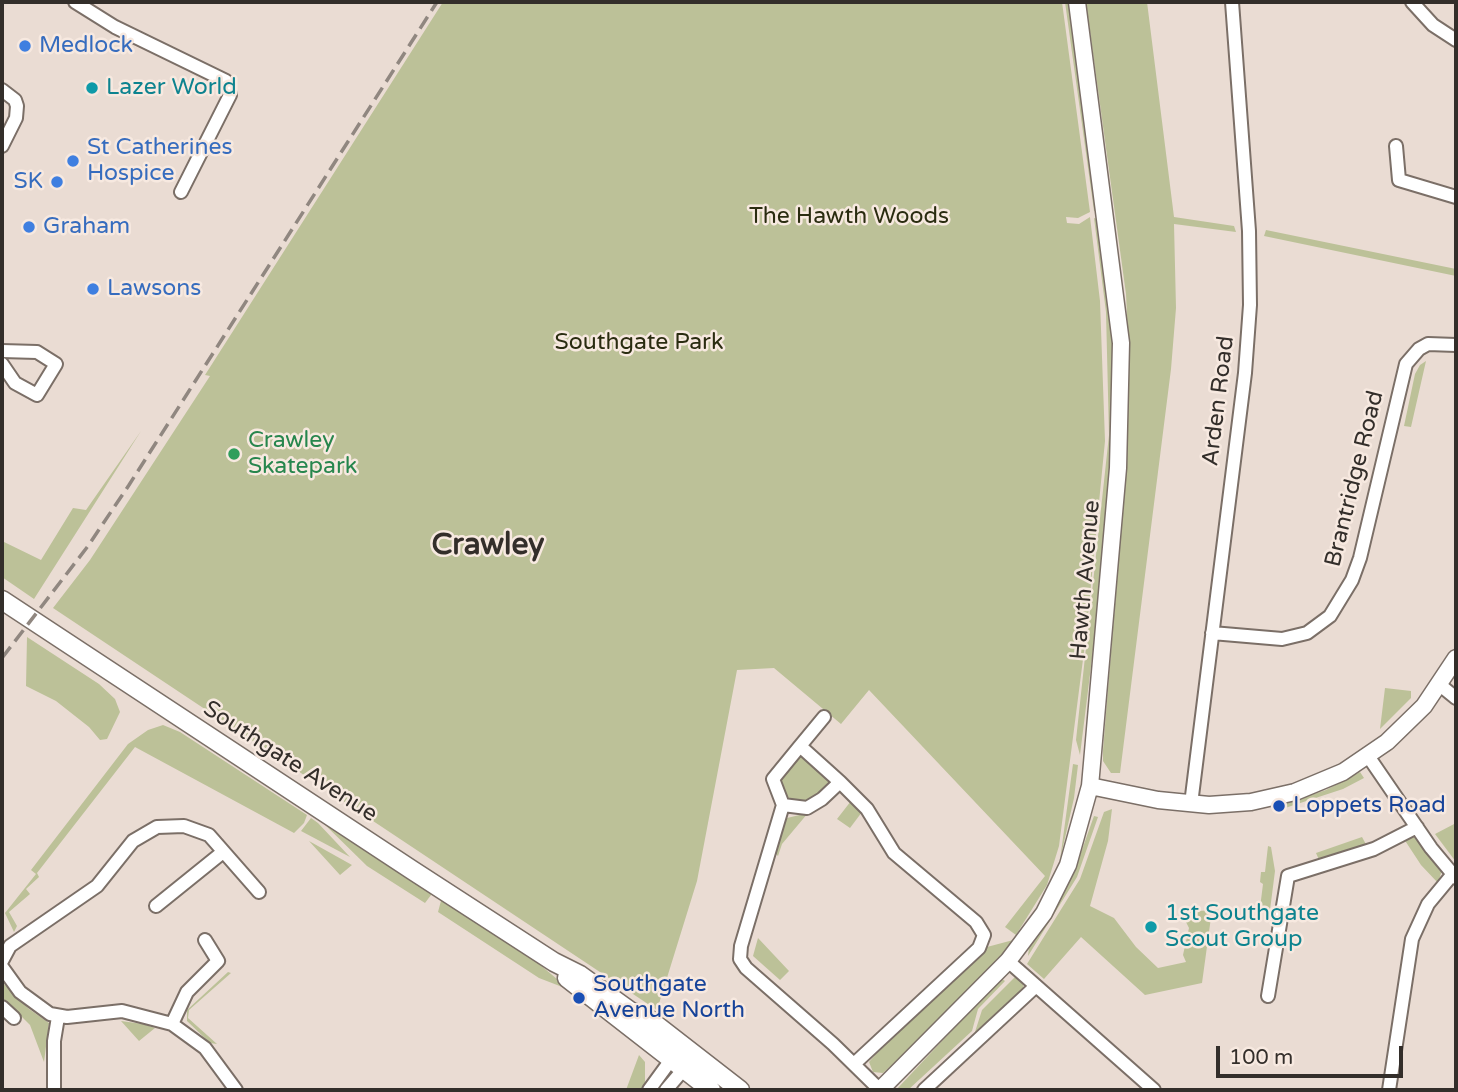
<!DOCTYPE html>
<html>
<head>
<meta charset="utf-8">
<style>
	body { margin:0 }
	#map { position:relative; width:1458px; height:1092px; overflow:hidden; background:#eadcd3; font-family:"Varela Round",sans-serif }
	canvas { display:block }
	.frame { position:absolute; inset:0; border:4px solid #332e2a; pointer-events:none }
	.scale { position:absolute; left:1216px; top:1046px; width:187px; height:32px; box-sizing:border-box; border:4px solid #332e2a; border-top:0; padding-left:9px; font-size:21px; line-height:24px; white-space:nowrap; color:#332e2a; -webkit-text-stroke:5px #f7e9e0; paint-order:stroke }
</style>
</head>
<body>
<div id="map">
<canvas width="1458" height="1092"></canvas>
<div class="frame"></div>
<div class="scale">100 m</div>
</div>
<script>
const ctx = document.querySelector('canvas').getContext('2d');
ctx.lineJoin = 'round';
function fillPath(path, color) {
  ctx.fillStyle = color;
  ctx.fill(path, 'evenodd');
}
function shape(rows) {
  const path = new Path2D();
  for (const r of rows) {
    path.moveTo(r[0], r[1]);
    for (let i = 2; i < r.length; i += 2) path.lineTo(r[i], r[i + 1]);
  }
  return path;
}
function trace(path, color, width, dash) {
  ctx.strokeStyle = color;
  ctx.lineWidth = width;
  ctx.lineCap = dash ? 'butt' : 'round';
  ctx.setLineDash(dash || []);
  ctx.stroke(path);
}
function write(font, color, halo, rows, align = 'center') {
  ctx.font = font + ' "Varela Round",sans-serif';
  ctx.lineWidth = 5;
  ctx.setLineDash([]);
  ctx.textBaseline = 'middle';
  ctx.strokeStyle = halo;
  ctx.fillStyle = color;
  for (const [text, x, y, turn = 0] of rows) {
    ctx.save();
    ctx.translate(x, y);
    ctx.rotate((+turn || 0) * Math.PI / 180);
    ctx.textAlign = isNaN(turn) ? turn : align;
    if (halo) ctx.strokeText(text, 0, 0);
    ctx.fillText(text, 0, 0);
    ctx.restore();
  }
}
const green = shape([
	[443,2,1062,2,1090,212,1078,218,1066,217,1067,223,1079,224,1090,217,1100,301,1105,441,1086,636,1059,846,1047,885,1016,935,1005,927,1045,876,869,690,841,724,774,668,737,670,697,881,657,1010,53,608,90,560,210,376,205,375],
	[1065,2,1070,2,1098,211,1094,211],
	[1086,2,1147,2,1174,217,1234,226,1236,232,1174,224,1176,308,1171,369,1120,773,1111,773,1103,761,1103,750,1122,518,1129,359,1126,294],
	[1094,218,1100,220,1112,328,1114,413,1096,626,1080,755,1076,740,1109,435,1106,312],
	[1266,230,1456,269,1456,276,1264,236],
	[1426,361,1411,427,1404,426,1415,374,1420,365],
	[141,431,34,599,2,577,2,541,41,560,73,508,86,510],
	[27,637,99,684,115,699,120,712,107,739,100,740,89,727,56,701,26,686],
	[1385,688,1411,691,1411,698,1380,729],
	[163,725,180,732,307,815,304,823,294,833,135,747,37,873,39,877,26,889,30,894,9,912,17,926,14,932,5,913,36,874,31,870,128,744,148,730],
	[801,755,829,779,829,783,821,794,801,803,787,799,779,780],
	[1073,764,1078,765,1074,798,1060,860],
	[1360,772,1364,778,1343,789,1285,808,1284,804,1326,790],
	[851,801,862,812,850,828,837,819],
	[1112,809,1108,841,1090,906,1114,918,1136,947,1158,968,1186,962,1183,955,1189,928,1184,918,1186,912,1212,910,1202,983,1145,995,1081,937,1044,979,1027,964,1080,879,1104,812],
	[808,813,782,844,778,856,774,852,787,818],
	[1094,816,1098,817,1077,877,1028,956,1029,947,1057,906,1073,875],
	[317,817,434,891,425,903,367,866],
	[311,818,318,823,350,857,301,831],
	[1456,823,1456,862,1435,834],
	[1413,836,1442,870,1438,883,1421,865,1404,839],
	[1362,837,1368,848,1320,862,1316,853],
	[309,841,352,865,340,875],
	[1268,846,1271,847,1275,871,1270,910,1260,908,1263,884,1260,882,1261,872,1265,872],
	[442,897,532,958,570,990,539,978,438,912],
	[758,938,789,971,780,980,753,956],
	[1017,939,982,979,916,1043,883,1073,873,1072,869,1062,876,1054,987,947],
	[228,972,231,973,189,1010,188,1018,217,1044,210,1043,187,1021,187,1010],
	[1016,976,1023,982,1024,991,982,1033,975,1032,982,1010],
	[1001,978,1005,981,978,1009,972,1031,908,1090,896,1090],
	[2,982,29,1009,49,1023,44,1062,30,1025,2,997],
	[121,1021,143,1024,155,1028,139,1041],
	[639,1055,645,1062,645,1084,641,1090,626,1090]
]);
const street = shape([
	[75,2,115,27,226,81,230,95,181,192],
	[1412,2,1433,25,1456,40],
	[2,90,15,100,17,106,16,118,2,146],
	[1396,146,1399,180,1456,197],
	[2,351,37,352,56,364,37,395,15,383,2,364],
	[1212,633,1282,639,1307,633,1330,616,1352,580,1360,558,1406,364,1419,349,1428,344,1456,345],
	[1440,685,1456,698],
	[824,717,800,746,840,782],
	[800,746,773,779,783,805,807,808,822,799,840,782,867,809,894,853,976,922,984,935,979,948,854,1064],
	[1368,756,1431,848,1456,878],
	[1191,804,1245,373,1250,305,1249,231,1232,2],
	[783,805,741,946,740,959,746,968,833,1044,880,1090],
	[156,906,223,852],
	[2,961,10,946,97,886,133,841,157,827,184,826,209,835,259,892],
	[1008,961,1154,1090],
	[2,967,20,992,50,1014,67,1017,122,1011,172,1024,205,1048,236,1090],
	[1268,996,1288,876,1374,849,1417,827],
	[2,1007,14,1018],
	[172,1024,187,992,218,961,205,940],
	[662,1039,676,1052,683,1070,666,1090],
	[54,1090,54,1041,58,1017],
	[649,1090,676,1053],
	[924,1090,1036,986],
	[1389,1090,1412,939,1428,904,1452,875]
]);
const secondary = shape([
	[1090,786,1158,800,1209,805,1251,802,1295,792,1343,772,1387,742,1424,706,1456,658],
	[880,1090,1008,961,1044,913,1068,865,1090,786,1118,468,1121,343,1077,2]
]);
const primary = shape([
	[2,600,412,870,554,962,580,975,630,1011,646,1017,740,1090],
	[567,978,711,1090]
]);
const rail = shape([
	[2,658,88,546,129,485,437,2]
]);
const markers = [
	[25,46,7,"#3f7fe0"],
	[92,88,7,"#0f9aa8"],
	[73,161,7,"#3f7fe0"],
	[57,182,7,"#3f7fe0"],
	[29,227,7,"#3f7fe0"],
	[93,289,7,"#3f7fe0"],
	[234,454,7,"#2e9e5b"],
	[1279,806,7,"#1a4fb4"],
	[1151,927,7,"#0f9aa8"],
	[579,998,7,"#1a4fb4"]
];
const shopNames = [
	["Medlock",39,46],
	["St Catherines",87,148],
	["Hospice",87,174],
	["SK",43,182,"right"],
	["Graham",43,227],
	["Lawsons",107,289]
];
const cultureNames = [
	["Lazer World",106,88],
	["1st Southgate",1165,914],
	["Scout Group",1165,940]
];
const parkNames = [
	["The Hawth Woods",849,217],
	["Southgate Park",639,343]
];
const streetNames = [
	["Arden Road",1219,401,-83],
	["Brantridge Road",1355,479,-76],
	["Hawth Avenue",1086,580,-85],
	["Southgate Avenue",290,762,33]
];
const leisureNames = [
	["Crawley",248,441],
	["Skatepark",248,467]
];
const transitNames = [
	["Loppets Road",1293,806],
	["Southgate",593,985],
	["Avenue North",593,1011]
];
const districtNames = [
	["Crawley",488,546]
];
fillPath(green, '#bcc198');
trace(street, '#7b6f67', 16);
trace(secondary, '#7b6f67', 19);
trace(primary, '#7b6f67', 21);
trace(street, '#fff', 12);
trace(secondary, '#fff', 16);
trace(primary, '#fff', 18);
trace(rail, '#908780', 3.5, [14, 7]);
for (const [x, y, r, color] of markers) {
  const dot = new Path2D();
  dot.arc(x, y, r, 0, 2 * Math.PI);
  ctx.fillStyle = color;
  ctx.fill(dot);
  trace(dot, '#f7e9e0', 2.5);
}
write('23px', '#366cbe', '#f7e9e0', shopNames, 'left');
write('23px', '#0d838f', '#f7e9e0', cultureNames, 'left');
write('23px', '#2a2c10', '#f7e9e0', parkNames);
write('23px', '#332e2a', '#f7e9e0', streetNames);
write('23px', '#27864d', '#f7e9e0', leisureNames, 'left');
write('23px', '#164399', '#f7e9e0', transitNames, 'left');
write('bold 30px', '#332e2a', '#f7e9e0', districtNames);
</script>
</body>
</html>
